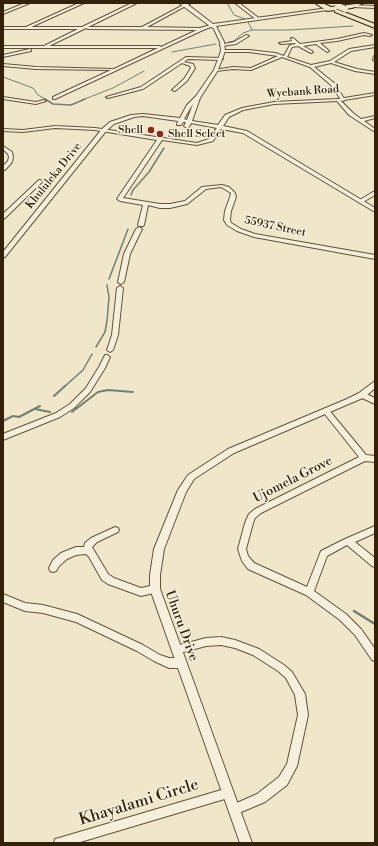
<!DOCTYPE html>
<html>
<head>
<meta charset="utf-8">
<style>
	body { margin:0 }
	#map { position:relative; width:378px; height:846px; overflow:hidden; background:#f0e6c9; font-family:"Libre Bodoni",serif }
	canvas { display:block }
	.frame { position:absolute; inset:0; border:4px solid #342109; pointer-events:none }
</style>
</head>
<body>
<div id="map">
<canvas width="378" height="846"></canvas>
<div class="frame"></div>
</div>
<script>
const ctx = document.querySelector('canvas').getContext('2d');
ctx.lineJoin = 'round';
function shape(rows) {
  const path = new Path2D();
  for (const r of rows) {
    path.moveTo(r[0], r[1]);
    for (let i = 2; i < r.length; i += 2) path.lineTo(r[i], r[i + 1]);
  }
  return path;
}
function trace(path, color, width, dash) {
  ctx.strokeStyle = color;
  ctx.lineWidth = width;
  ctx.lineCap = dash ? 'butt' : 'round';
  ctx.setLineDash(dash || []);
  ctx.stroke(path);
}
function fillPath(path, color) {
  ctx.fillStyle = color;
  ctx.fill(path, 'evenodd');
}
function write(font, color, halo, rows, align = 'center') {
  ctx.font = font + ' "Libre Bodoni",serif';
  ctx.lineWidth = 3;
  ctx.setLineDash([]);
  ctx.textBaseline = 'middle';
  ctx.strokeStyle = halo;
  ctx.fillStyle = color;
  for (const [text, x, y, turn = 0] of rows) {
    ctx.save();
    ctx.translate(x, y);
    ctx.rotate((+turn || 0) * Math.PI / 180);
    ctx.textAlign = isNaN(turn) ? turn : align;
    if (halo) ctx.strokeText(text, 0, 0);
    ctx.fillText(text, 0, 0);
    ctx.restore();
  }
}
const streamFar3 = shape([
	[227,3,234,15,245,19],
	[248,22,252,30],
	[229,42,234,41,243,33,252,30,289,30,353,26],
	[172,52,216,44],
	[3,77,33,88,38,95,47,100],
	[82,100,113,88,144,71]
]);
const streamFar2 = shape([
	[45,99,53,104,71,105,85,99],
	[131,195,133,190,149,172,164,148],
	[109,279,128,229],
	[96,347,105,332,107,321,109,297,107,285],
	[64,387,83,370,92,354]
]);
const streamFar1 = shape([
	[54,396,65,386],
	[35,409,50,412],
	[72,412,98,392,108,390,133,392],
	[3,421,13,416,19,417,40,406]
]);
const stream = shape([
	[354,611,375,624]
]);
const minor = shape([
	[25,3,30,3,3,14,3,12,25,3],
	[79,3,84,3,31,27,82,27,132,3,137,3,88,27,142,27,187,3,191,3,147,27,200,28,214,24,216,25,203,30,55,99,53,99,53,97,111,70,36,69,3,66,3,64,36,67,114,69,158,48,3,48,3,46,44,46,78,29,3,29,3,27,26,27,79,3],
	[86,28,88,29,197,30,161,47,159,46,49,46,86,28],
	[235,3,239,3,260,19,257,20,235,3],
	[351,5,375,6,375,8,352,7,351,5],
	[364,33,372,35,370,36,364,35,337,41,320,43,328,50,329,51,327,52,316,44,303,46,312,51,313,52,311,53,298,46,292,47,287,57,311,65,330,61,349,49,375,45,375,47,351,51,334,62,357,69,375,72,375,74,355,71,331,63,314,67,334,83,345,100,343,101,342,101,331,85,310,67,282,57,251,70,233,69,216,71,214,70,233,67,251,68,278,56,249,52,222,52,221,51,223,50,249,50,275,53,284,56,290,45,296,44,295,43,281,44,279,43,292,41,291,38,293,38,300,44,337,39,364,33],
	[246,35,249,36,236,44,222,46,220,45,234,42,246,35],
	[30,49,31,49,31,51,3,57,3,55,30,49],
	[374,56,375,56,375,61,373,60,374,56],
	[186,57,221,58,223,59,221,60,188,59,184,62,193,64,195,68,187,81,175,91,172,90,184,79,191,68,190,66,182,63,143,89,108,98,106,97,141,87,186,57],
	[3,97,36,102,44,100,46,101,36,104,3,99,3,97],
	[337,99,339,99,353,113,361,119,375,116,375,118,364,121,375,129,375,132,349,115,337,101,337,99],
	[55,126,95,128,197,143,209,139,216,130,220,130,220,131,213,141,197,145,162,140,123,198,160,204,170,204,185,201,202,187,222,185,229,187,235,193,236,197,231,211,230,220,231,223,241,229,255,234,375,255,375,259,254,237,237,231,227,225,224,220,225,211,230,197,231,193,221,187,206,189,187,204,170,208,160,208,148,205,144,225,143,226,139,226,138,225,143,205,120,201,117,199,157,140,95,130,55,128,23,132,3,131,3,129,23,130,55,126],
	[3,146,12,152,13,157,12,162,5,170,3,170,3,166,8,161,9,157,8,154,3,149,3,146],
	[39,180,43,181,5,218,3,219,3,214,39,180],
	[373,192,375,192,375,195,363,202,358,201,373,192],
	[139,227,142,229,130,254,124,282,121,284,119,283,118,282,124,254,136,229,139,227],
	[120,286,123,288,118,335,113,350,110,352,107,350,112,335,117,288,120,286],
	[105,355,107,355,110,357,105,368,90,392,74,408,60,417,3,440,3,434,56,413,70,404,86,388,99,367,105,355],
	[360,393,364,393,375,398,375,404,360,397,359,395,360,393],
	[326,408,328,409,366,455,375,456,375,462,365,461,261,513,255,518,253,523,246,549,248,556,254,563,307,587,321,551,345,539,375,526,375,533,355,542,375,558,375,567,372,566,347,545,327,556,314,591,346,614,361,629,375,649,375,661,372,660,355,635,340,620,306,595,248,569,242,561,238,549,245,523,249,514,255,509,359,457,324,413,323,411,324,409,326,408],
	[115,527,118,528,119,530,118,532,97,542,92,547,108,574,114,578,141,588,155,585,158,586,159,589,158,592,141,596,108,584,102,580,89,557,86,554,76,555,67,559,59,566,56,571,53,572,50,571,49,568,53,560,61,553,76,547,84,547,85,543,91,538,115,527],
	[3,594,25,603,43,605,77,614,143,645,160,655,169,658,181,658,184,660,186,663,184,666,181,668,169,668,154,661,137,651,76,622,43,613,25,611,3,602,3,594],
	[221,637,235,640,259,649,284,665,292,672,305,694,308,715,297,766,287,785,265,802,234,815,230,814,229,810,230,806,257,794,279,777,287,764,298,715,295,695,286,678,278,671,253,655,235,648,221,645,206,646,176,654,173,653,172,650,173,647,176,646,206,638,221,637],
	[228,788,232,789,233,793,232,797,228,798,77,843,54,843,55,839,59,838,228,788]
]);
const tertiary = shape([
	[179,3,187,4,213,24,328,8,327,10,216,26,224,42,225,51,218,70,200,98,192,121,218,125,225,115,242,108,274,102,338,99,375,93,375,95,338,101,274,104,243,110,229,117,223,126,247,131,375,208,375,212,243,133,221,129,218,132,215,130,217,128,191,123,189,127,187,128,184,126,186,122,183,122,181,125,177,125,178,121,143,116,134,117,114,124,106,131,5,257,3,258,3,252,102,129,110,122,131,115,143,114,180,118,187,105,196,96,214,70,221,51,220,42,214,29,179,3],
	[193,104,187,120,184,119,191,107,193,104],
	[375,381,375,388,365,397,234,453,194,479,186,492,164,549,160,575,160,589,252,843,240,843,150,589,150,575,154,549,178,490,188,475,228,449,347,399,359,393,375,381]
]);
const primary = shape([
	[315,3,322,3,331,7,364,3,352,8,327,11,315,3],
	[335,10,339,10,375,24,375,28,335,12,335,10]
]);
const primaryBridge = shape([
	[338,6,345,9]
]);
const markers = [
	[151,130,4,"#8f2418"],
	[160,134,4,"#8f2418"]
];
const farStreetnames = [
	["Wyebank Road",303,92,-4],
	["Khululeka Drive",54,176,-51],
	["55937 Street",275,227,12]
];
const farPoinames = [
	["Shell",143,130],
	["Shell Select",168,134,"left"]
];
const streetNames = [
	["Ujomela Grove",293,480,-27],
	["Uhuru Drive",181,626,70]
];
const nearStreetnames = [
	["Khayalami Circle",139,803,-17]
];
trace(streamFar3, '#718070', 1);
trace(streamFar2, '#718070', 1.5);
trace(streamFar1, '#718070', 2);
trace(stream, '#718070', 2.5);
trace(minor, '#635239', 2);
trace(tertiary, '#635239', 2);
trace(primary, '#342109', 2);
fillPath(minor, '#f5efdc');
fillPath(tertiary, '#f5efdc');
fillPath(primary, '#f0e6c9');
trace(primaryBridge, '#342109', 7, []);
trace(primaryBridge, '#f0e6c9', 6);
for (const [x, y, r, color] of markers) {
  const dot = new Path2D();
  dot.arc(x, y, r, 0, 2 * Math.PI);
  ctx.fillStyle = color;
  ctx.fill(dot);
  trace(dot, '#f5efdc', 1.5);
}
write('11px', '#342109', '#f5efdc', farStreetnames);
write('11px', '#342109', '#f5efdc', farPoinames, 'right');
write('13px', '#342109', '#f5efdc', streetNames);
write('16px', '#342109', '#f5efdc', nearStreetnames);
</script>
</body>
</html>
